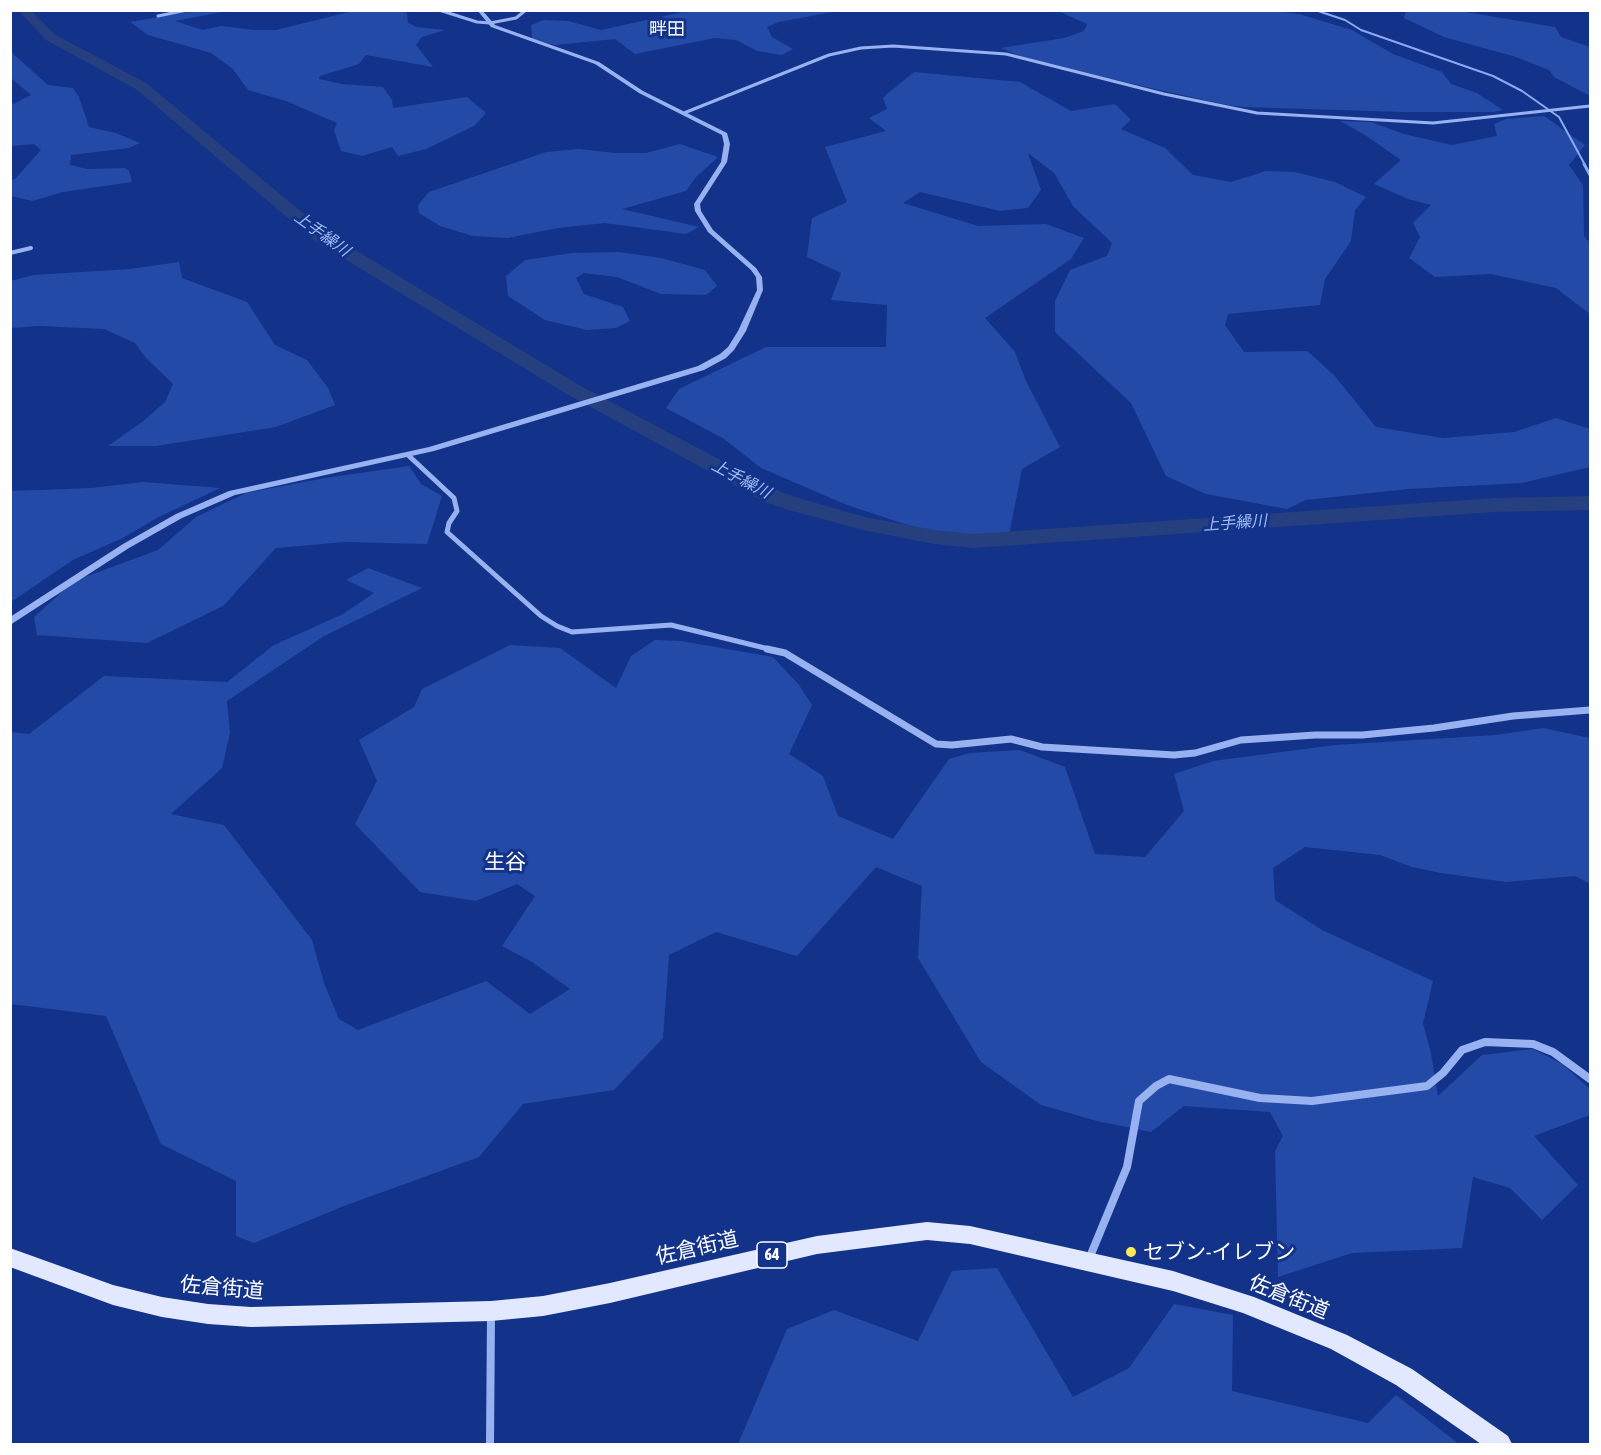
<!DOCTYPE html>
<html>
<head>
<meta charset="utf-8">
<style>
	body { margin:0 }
	#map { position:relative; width:1601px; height:1455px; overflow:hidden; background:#123389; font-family:"Asap Condensed",sans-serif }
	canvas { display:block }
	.frame { position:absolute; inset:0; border:12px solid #fff; pointer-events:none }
</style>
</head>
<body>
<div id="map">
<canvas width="1601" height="1455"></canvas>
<div class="frame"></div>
</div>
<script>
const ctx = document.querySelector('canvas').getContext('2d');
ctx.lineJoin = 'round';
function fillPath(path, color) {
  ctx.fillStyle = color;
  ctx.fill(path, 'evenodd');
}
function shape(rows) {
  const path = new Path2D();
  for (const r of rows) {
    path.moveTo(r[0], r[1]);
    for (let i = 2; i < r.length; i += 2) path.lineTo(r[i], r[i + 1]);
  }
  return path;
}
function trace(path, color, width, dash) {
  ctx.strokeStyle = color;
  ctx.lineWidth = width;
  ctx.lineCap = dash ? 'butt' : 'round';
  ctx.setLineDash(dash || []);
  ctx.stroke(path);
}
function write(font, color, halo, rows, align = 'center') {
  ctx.font = font + ' "Asap Condensed","Noto Sans JP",sans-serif';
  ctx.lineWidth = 6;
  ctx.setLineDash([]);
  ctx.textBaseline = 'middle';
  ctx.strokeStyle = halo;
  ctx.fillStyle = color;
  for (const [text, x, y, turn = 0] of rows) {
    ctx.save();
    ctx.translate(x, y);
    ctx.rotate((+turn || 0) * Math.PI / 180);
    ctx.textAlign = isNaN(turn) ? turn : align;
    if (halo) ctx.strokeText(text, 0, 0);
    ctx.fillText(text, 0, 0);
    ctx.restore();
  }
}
const green = shape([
	[1454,10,1555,27,1561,37,1590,47,1590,96,1554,77,1549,70,1516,57,1444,37,1404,18,1406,11],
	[193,11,227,11,175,21,203,30,221,26,254,30,276,30,353,11,399,11,407,13,408,23,417,27,445,30,422,37,416,45,433,67,366,55,359,64,320,76,319,79,342,84,383,87,392,100,393,108,467,97,486,113,474,126,426,149,398,156,392,147,362,156,341,151,334,130,337,123,286,101,248,90,233,69,211,53,148,35,130,22],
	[681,11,838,11,779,22,767,27,772,37,793,49,782,55,757,51,736,40,715,38,635,54,615,39,555,45,532,39,531,25,544,20,568,21,601,30,683,12],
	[1058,11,1272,11,1299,14,1352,30,1393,54,1442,72,1451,84,1477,93,1503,110,1493,112,1404,112,1243,107,1222,104,1035,62,1001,48,1064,38,1084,31,1087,24],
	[11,52,48,85,73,88,79,97,89,127,116,133,140,143,129,148,71,155,70,165,87,169,125,168,129,171,132,182,63,192,32,201,11,196,11,180,15,179,41,150,34,144,11,146,11,105,31,95,11,78],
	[914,72,1020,82,1071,111,1115,104,1131,120,1121,129,1165,148,1193,175,1231,182,1266,171,1295,172,1335,182,1366,197,1355,210,1351,241,1325,279,1320,305,1228,314,1225,325,1244,352,1307,351,1334,375,1376,427,1443,438,1514,432,1556,418,1590,429,1590,467,1522,483,1408,489,1306,500,1287,509,1206,494,1166,476,1131,403,1055,332,1055,301,1070,270,1107,256,1112,243,1073,206,1054,173,1028,153,1041,190,1028,208,1000,211,920,192,903,203,978,226,1046,224,1084,238,1071,259,985,318,1015,352,1026,381,1060,447,1022,469,1009,535,935,534,847,505,761,468,724,439,666,408,679,389,766,347,886,347,887,305,831,300,841,273,807,257,812,218,847,202,825,147,886,131,869,118,887,109,883,98,887,94],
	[1544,116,1585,145,1569,165,1583,185,1584,236,1590,243,1590,314,1556,288,1491,274,1435,277,1409,258,1420,237,1413,223,1431,205,1408,199,1374,184,1401,160,1365,135,1340,121,1371,122,1404,134,1452,145,1497,136,1494,124,1506,119],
	[680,144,718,157,696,177,686,191,622,209,699,227,686,234,605,223,558,228,508,238,472,236,440,226,419,213,418,205,429,192,546,152,579,149,615,153,646,153],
	[619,252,661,258,705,270,717,286,706,295,661,294,617,277,584,273,576,278,584,294,623,307,630,321,616,328,587,330,545,320,508,296,506,276,525,260,572,253],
	[179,262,182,278,247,302,275,345,307,360,328,388,335,405,276,427,156,446,108,446,142,422,165,402,173,384,146,358,135,343,104,329,40,326,11,328,11,281,33,275,130,269],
	[409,466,421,484,442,496,427,544,345,542,276,548,223,606,147,643,37,635,34,617,74,581,158,550,196,517,246,493,325,478],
	[143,482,220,488,157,518,123,538,73,560,11,602,11,491,91,488],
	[368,568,422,588,324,636,227,701,230,733,222,768,171,814,224,825,312,940,325,986,339,1019,358,1030,486,981,530,1014,570,989,532,962,502,946,535,896,517,884,476,901,420,892,355,824,377,781,359,740,414,707,422,689,510,645,560,648,616,688,631,656,655,640,681,641,773,657,799,685,812,705,789,754,823,776,838,816,893,839,949,759,970,753,1020,750,1065,767,1095,854,1145,857,1184,811,1174,774,1213,761,1335,745,1496,735,1543,728,1590,738,1590,884,1575,876,1506,882,1441,873,1412,867,1380,855,1305,847,1273,868,1275,900,1322,930,1433,981,1423,1023,1431,1053,1438,1096,1482,1055,1533,1049,1562,1064,1590,1089,1590,1115,1534,1136,1578,1185,1542,1220,1510,1188,1473,1177,1462,1248,1352,1253,1278,1277,1275,1151,1283,1136,1270,1112,1184,1106,1151,1132,1097,1121,1041,1105,981,1062,918,958,922,886,876,867,797,956,716,932,669,955,663,1038,614,1090,523,1104,479,1157,344,1206,254,1243,236,1236,236,1181,161,1144,106,1016,11,1004,11,732,29,734,104,676,227,682,274,645,343,614,374,593,346,580],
	[997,1268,1073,1397,1129,1368,1174,1304,1233,1315,1232,1391,1368,1423,1396,1395,1459,1444,738,1444,787,1329,834,1310,918,1341,952,1271]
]);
const streamFar1 = shape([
	[1315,10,1345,20,1361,30,1493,76,1522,91,1559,117,1585,165]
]);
const stream = shape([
	[1584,164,1590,175]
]);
const river = shape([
	[18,10,31,10,54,34,146,83,327,233,579,385,781,492,805,500,865,517,934,530,974,534,1495,498,1590,496,1590,510,1495,512,974,548,934,544,863,530,789,510,765,502,565,393,315,241,136,89,46,40,18,10]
]);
const minorFar4 = shape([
	[439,10,477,22,490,23,516,18,526,10],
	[158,16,187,10],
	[684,113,829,55,861,48,893,46,1006,54,1164,94,1257,113,1433,123,1590,106]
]);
const minorFar3 = shape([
	[10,253,31,248]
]);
const minorFar2 = shape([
	[408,455,454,498,457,511,449,523,447,532,541,616,557,626,572,632,671,625,773,650]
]);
const minorFar1 = shape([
	[767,649,785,653,936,744,952,745,1011,739,1042,747,1174,755,1195,753,1241,740,1315,735,1362,735,1434,728,1513,716,1590,710]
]);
const minor = shape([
	[1089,1259,1127,1167,1139,1101,1156,1086,1169,1079,1260,1098,1312,1101,1427,1086,1443,1073,1462,1050,1485,1042,1533,1044,1553,1052,1590,1079],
	[490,1444,491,1315]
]);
const tertiary = shape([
	[477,10,482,10,495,25,599,62,643,91,727,133,730,144,727,162,700,204,701,211,713,230,756,268,762,277,763,290,746,331,734,350,726,358,704,370,434,451,235,495,182,518,129,548,10,625,10,617,123,544,176,514,229,491,429,447,698,366,720,354,728,347,738,331,757,290,756,277,751,270,708,232,695,211,694,204,721,162,724,144,722,135,639,93,595,64,491,27,477,10]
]);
const primary = shape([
	[927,1222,970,1226,1173,1271,1254,1297,1347,1335,1412,1369,1508,1436,1512,1444,1481,1444,1396,1385,1331,1349,1243,1313,1173,1291,970,1244,927,1240,817,1254,610,1303,543,1316,491,1321,251,1327,208,1324,162,1317,113,1305,10,1267,10,1248,113,1285,162,1297,208,1304,251,1307,491,1301,543,1296,610,1283,817,1236,927,1222]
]);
const markers = [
	[1131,1252,6,"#ffea57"]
];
const farWaternames = [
	["上手繰川",322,234,36],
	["上手繰川",741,479,28],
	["上手繰川",1235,523,-4]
];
const shields = [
	[772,1255,30]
];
const shieldNames = [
	["64",772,1255]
];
const farQuarternames = [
	["畔田",667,29]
];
const quarterNames = [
	["生谷",505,862]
];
const nearStreetnames = [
	["佐倉街道",697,1248,-13],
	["佐倉街道",222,1288,5],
	["佐倉街道",1289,1297,22]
];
const nearPoinames = [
	["セブン-イレブン",1143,1252]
];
fillPath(green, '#244aa8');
trace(streamFar1, '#8aa9f4', 2);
trace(stream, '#8aa9f4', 3);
fillPath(river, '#263f7f');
trace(minorFar4, '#98b1f0', 3);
trace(minorFar3, '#98b1f0', 4);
trace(minorFar2, '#98b1f0', 5);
trace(minorFar1, '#98b1f0', 7);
trace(minor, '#98b1f0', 8);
fillPath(tertiary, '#98b1f0');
fillPath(primary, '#e1e8ff');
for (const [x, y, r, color] of markers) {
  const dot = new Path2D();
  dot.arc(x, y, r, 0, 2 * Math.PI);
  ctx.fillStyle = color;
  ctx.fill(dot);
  trace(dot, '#123389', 2);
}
write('italic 16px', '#a3bcf8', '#123389', farWaternames);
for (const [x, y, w] of shields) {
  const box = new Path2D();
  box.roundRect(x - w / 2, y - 13, w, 26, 4.5);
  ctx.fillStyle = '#123389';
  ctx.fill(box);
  trace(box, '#fff', 1.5);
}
write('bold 16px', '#fff', null, shieldNames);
write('18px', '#fff', '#123389', farQuarternames);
write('21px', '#fff', '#123389', quarterNames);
write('21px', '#fff', '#123389', nearStreetnames);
write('21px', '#fff', '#123389', nearPoinames, 'left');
</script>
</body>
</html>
